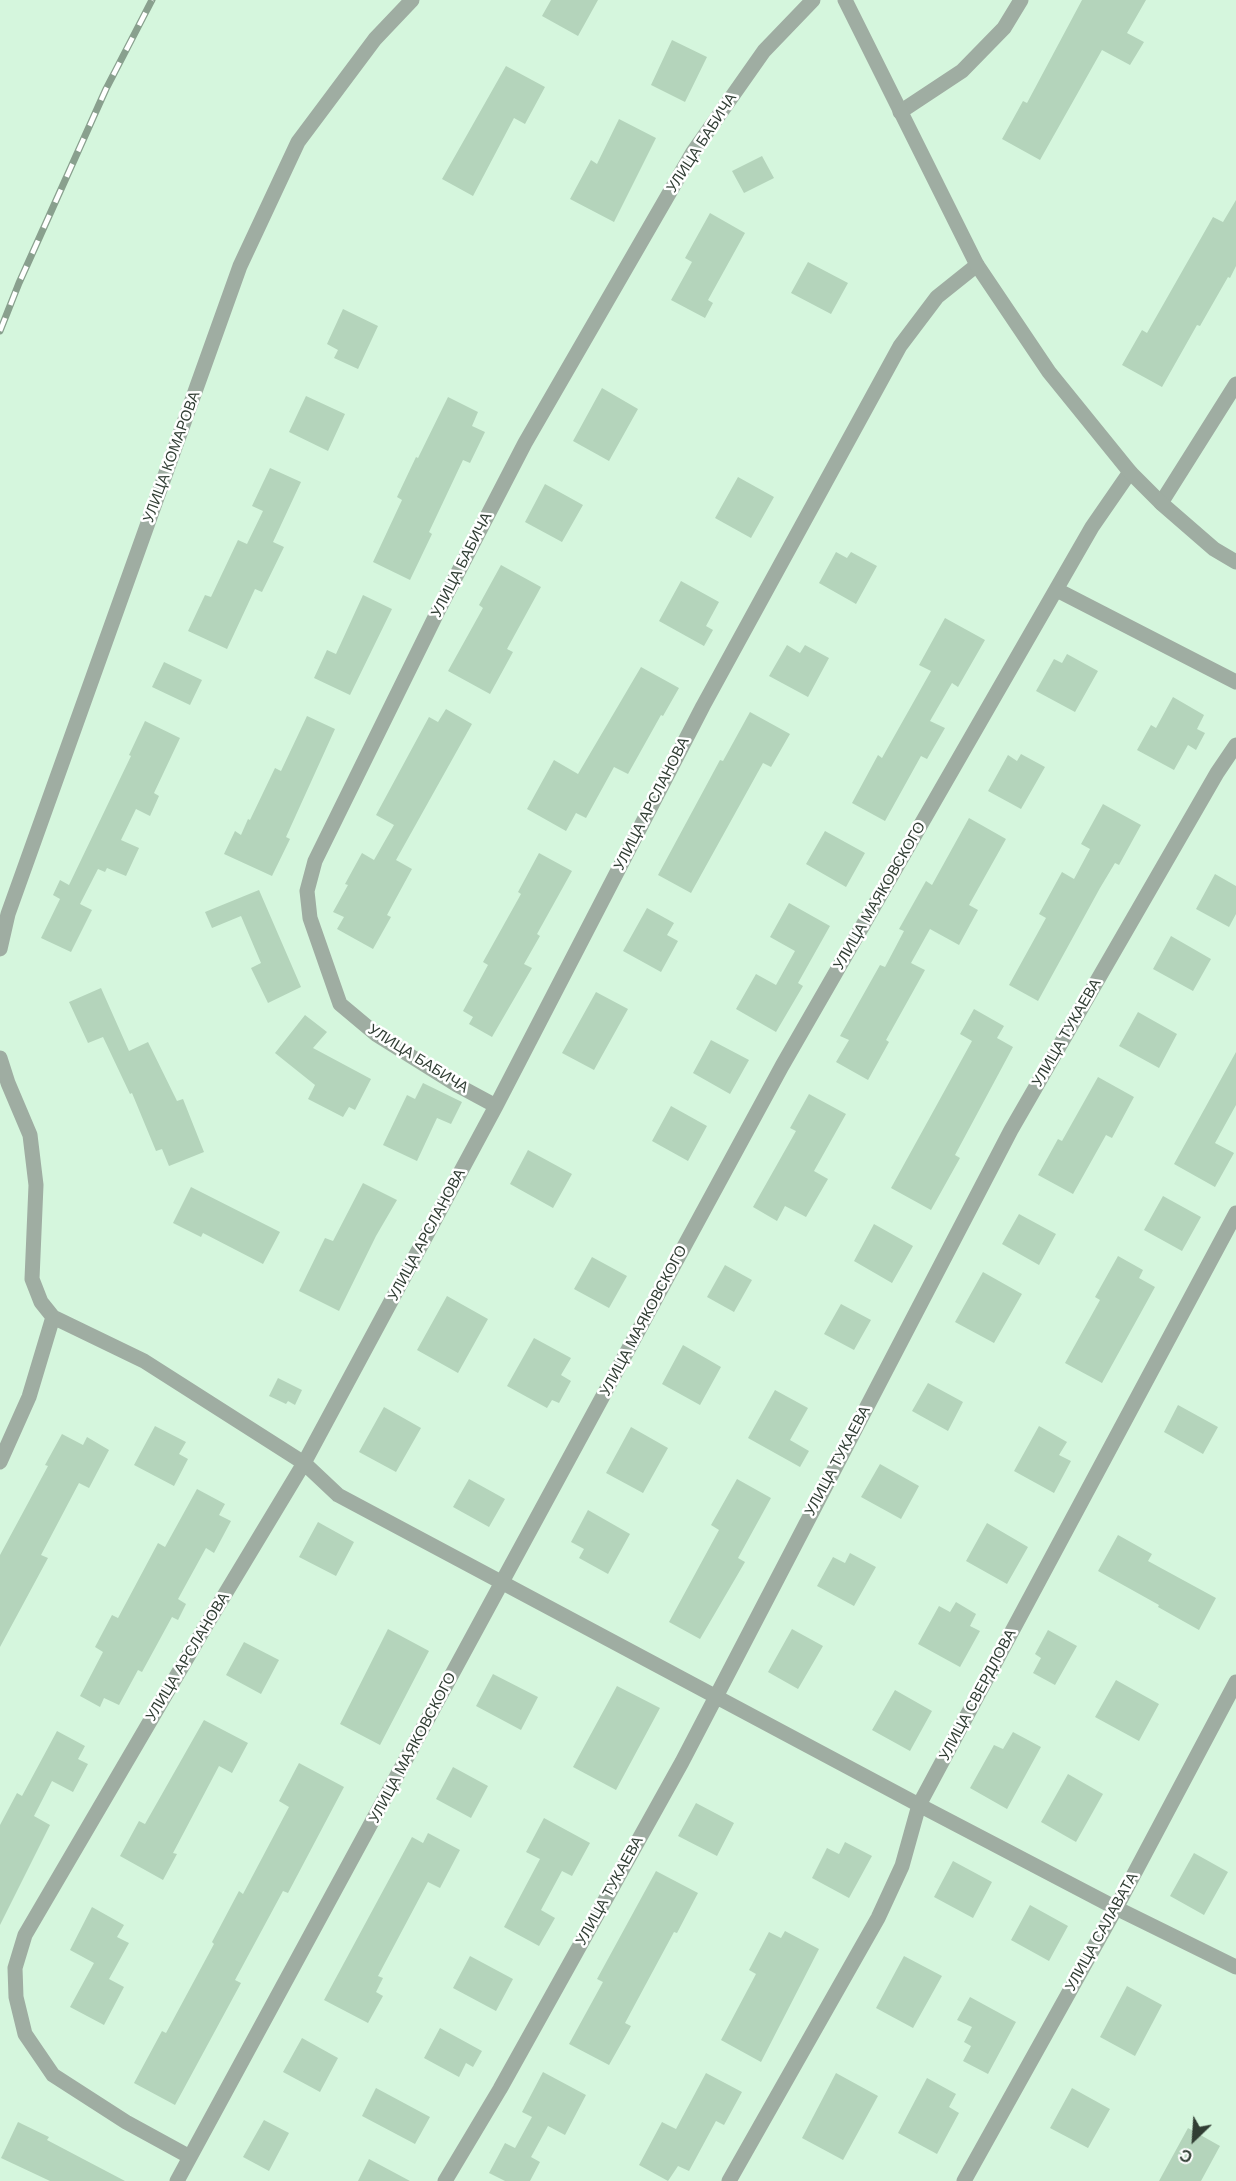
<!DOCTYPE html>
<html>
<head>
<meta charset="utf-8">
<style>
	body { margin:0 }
	#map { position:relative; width:1236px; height:2181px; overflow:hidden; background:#d5f6dd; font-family:Helvetica,sans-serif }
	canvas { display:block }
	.north { position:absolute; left:1164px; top:2109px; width:60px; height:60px; -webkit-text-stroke:4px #fff; paint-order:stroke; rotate:205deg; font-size:16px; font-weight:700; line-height:24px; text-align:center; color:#313e34 }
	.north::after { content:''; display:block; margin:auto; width:21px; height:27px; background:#313e34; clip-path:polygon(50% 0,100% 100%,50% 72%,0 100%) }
</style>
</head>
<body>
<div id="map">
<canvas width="1236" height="2181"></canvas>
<div class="north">С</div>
</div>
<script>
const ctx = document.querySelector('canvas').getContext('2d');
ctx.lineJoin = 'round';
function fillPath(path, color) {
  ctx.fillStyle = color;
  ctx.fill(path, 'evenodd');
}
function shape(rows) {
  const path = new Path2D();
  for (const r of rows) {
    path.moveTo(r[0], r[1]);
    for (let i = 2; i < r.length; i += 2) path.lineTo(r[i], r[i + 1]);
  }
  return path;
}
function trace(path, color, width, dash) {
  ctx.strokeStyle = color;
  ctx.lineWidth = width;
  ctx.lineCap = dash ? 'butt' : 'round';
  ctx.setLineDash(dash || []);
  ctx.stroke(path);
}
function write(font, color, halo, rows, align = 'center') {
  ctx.font = font + ' Helvetica,sans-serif';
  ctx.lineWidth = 5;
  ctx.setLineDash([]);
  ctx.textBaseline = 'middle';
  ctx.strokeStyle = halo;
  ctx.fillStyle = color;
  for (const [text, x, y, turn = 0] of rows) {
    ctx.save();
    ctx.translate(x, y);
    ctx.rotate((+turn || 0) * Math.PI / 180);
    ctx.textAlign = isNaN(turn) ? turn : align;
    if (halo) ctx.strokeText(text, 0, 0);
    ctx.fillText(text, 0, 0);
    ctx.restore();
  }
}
const building = shape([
	[551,0,598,0,578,36,542,16],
	[1082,0,1146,0,1127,33,1144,42,1130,65,1102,50,1040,160,1002,139,1023,101,1027,103],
	[672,40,707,57,685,102,651,85],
	[506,66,545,87,525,124,514,118,473,196,442,179],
	[619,119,656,138,614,222,570,199,591,160,597,164],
	[762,156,774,178,744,193,732,171],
	[1236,200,1236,266,1230,278,1228,277,1200,326,1197,325,1162,387,1122,365,1142,330,1147,333,1213,217,1223,222],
	[710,213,745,233,708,300,713,303,705,318,671,300,692,262,685,258],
	[808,262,848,283,831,314,791,293],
	[343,309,378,326,358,369,334,358,338,350,327,344],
	[602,388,638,409,609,461,573,441],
	[306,396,345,414,328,451,289,432],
	[448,397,478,412,472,426,485,432,470,463,463,460,429,532,432,534,410,580,373,562,402,500,397,497,416,457,418,458],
	[270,468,301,482,273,542,284,547,262,592,255,589,227,649,188,631,205,595,211,597,238,540,247,544,263,511,252,506],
	[738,477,774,497,751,538,715,518],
	[545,484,583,505,562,542,525,522],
	[836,552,847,558,851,552,877,566,856,604,819,583],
	[501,565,541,587,507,649,513,652,490,694,448,671,483,608,479,605],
	[681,581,719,602,706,626,713,630,704,646,659,621],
	[363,595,392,609,350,695,314,678,327,650,336,654],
	[945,618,985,640,958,687,952,683,930,721,945,728,927,759,921,756,885,821,852,803,878,755,882,758,931,671,919,665],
	[787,645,800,653,805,645,829,658,808,697,769,676],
	[1067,654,1098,671,1075,712,1036,691,1054,659,1062,663],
	[164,662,202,680,190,705,152,687],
	[641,667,679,688,663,716,661,715,628,774,614,767,586,818,576,813,566,831,527,809,554,760,578,774],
	[1173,697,1204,715,1197,729,1205,733,1196,750,1188,745,1174,770,1137,750,1151,725,1156,728],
	[446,709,472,724,396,860,412,869,387,915,391,917,373,949,337,929,344,917,333,912,348,885,345,884,362,853,374,860,394,825,376,815,429,717,438,722],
	[750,712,790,734,771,767,763,763,691,893,658,875,720,760,723,761],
	[307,716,335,729,286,837,290,839,272,876,224,854,235,831,241,835,248,819,250,820,275,768,281,771],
	[145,721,180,738,154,793,159,796,150,816,136,809,121,840,139,848,126,876,107,868,105,872,98,869,80,904,92,910,71,952,41,938,60,899,53,895,60,880,69,885,131,756,129,755],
	[1021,754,1045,767,1021,809,988,791,1008,755,1017,761],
	[1103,804,1141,825,1119,865,1115,863,1100,888,1038,1001,1009,985,1046,918,1039,914,1062,872,1074,879,1090,849,1081,844],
	[969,818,1006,839,969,905,978,910,959,945,930,929,911,963,925,970,886,1040,889,1042,868,1080,836,1062,849,1040,840,1036,880,965,885,967,904,931,899,929,926,881,932,885],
	[825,831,865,853,846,887,806,864],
	[539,853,572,871,537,934,540,936,524,964,532,968,492,1037,469,1024,473,1017,463,1011,488,965,483,962,521,894,518,892],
	[1215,874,1236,886,1236,914,1229,927,1196,909],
	[259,890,301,987,268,1003,251,968,261,963,241,916,212,928,205,912],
	[789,903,830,926,798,983,803,986,776,1032,736,1009,756,974,776,985,795,951,770,937],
	[647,908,674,923,667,935,678,941,661,972,623,951],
	[1171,936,1211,959,1193,991,1153,969],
	[101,988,129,1051,148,1042,177,1101,183,1099,204,1152,169,1166,162,1149,156,1151,132,1093,130,1094,103,1037,88,1043,69,1002],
	[596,992,628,1009,594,1070,562,1053],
	[974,1009,1004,1026,997,1038,1013,1047,955,1155,960,1158,931,1210,891,1188,972,1041,960,1034],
	[1138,1012,1177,1034,1159,1068,1119,1046],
	[305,1015,327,1032,313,1048,371,1079,355,1110,349,1107,343,1117,308,1099,315,1085,275,1053],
	[711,1040,749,1060,730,1094,693,1073],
	[1236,1052,1236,1105,1215,1143,1234,1153,1215,1187,1174,1164],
	[1098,1077,1134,1097,1112,1138,1106,1135,1073,1194,1038,1175,1058,1139,1062,1141],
	[423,1083,462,1102,451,1124,437,1118,417,1161,383,1145,407,1095,415,1099],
	[809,1094,846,1114,814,1171,828,1179,806,1217,785,1206,777,1221,753,1207,796,1131,790,1128],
	[671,1106,707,1126,688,1161,652,1141],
	[528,1150,572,1174,553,1208,510,1184],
	[363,1183,397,1200,376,1236,339,1311,299,1291,325,1238,333,1241],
	[191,1187,280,1232,263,1264,203,1233,201,1237,173,1223],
	[1163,1196,1201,1217,1182,1251,1144,1230],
	[1019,1214,1056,1234,1039,1265,1002,1244],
	[874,1224,913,1246,892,1283,854,1261],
	[1118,1256,1143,1270,1139,1278,1155,1287,1102,1383,1065,1363,1100,1300,1095,1297],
	[592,1257,627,1276,609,1308,574,1289],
	[725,1265,752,1280,734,1312,707,1297],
	[983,1272,1022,1294,994,1343,955,1322],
	[447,1296,488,1319,458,1373,417,1350],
	[841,1304,871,1320,854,1350,824,1334],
	[534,1338,571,1358,561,1375,571,1381,559,1403,552,1400,547,1408,507,1386],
	[683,1345,721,1367,700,1405,662,1384],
	[278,1378,302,1390,295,1405,288,1401,286,1404,269,1396],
	[928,1383,963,1402,948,1431,912,1411],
	[775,1390,808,1408,790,1440,809,1451,800,1467,748,1438],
	[1178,1405,1218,1427,1203,1454,1164,1432],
	[384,1407,421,1428,396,1472,359,1452],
	[155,1426,186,1442,179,1454,188,1459,174,1486,134,1465],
	[1039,1426,1067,1442,1059,1455,1071,1461,1054,1493,1014,1471],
	[631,1427,668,1448,643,1493,606,1473],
	[62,1434,83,1445,87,1437,109,1450,89,1488,79,1483,41,1555,48,1558,0,1647,0,1555,48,1466,45,1465],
	[880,1464,919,1486,901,1519,861,1497],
	[469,1479,505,1499,489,1527,453,1507],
	[737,1479,771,1498,738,1558,745,1562,700,1639,669,1622,719,1530,711,1525],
	[197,1489,225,1504,219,1515,231,1521,214,1553,206,1548,178,1599,186,1604,178,1620,172,1617,142,1672,138,1670,119,1705,104,1698,100,1707,80,1696,103,1652,95,1647,112,1615,118,1618,158,1543,165,1547],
	[588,1510,630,1534,608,1574,579,1558,584,1549,571,1542],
	[318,1522,354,1542,336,1576,299,1557],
	[987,1523,1028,1547,1007,1584,966,1561],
	[1118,1535,1152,1554,1148,1561,1216,1598,1199,1630,1158,1607,1159,1605,1098,1571],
	[850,1553,876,1567,854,1606,817,1586,833,1557,845,1563],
	[956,1602,976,1614,970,1626,980,1631,960,1667,918,1644,939,1606,950,1612],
	[388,1629,429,1651,380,1745,340,1724],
	[792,1629,823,1646,798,1689,768,1672],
	[1048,1630,1077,1646,1055,1685,1033,1673,1041,1658,1035,1654],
	[244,1642,279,1660,261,1694,226,1675],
	[493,1674,538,1697,521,1730,476,1706],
	[1116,1680,1159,1704,1139,1741,1095,1717],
	[617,1686,660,1708,616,1790,573,1767],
	[895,1690,932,1711,910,1751,872,1730],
	[204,1720,248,1743,232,1773,219,1766,173,1853,177,1854,163,1880,120,1856,139,1821,145,1824],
	[57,1731,85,1746,78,1759,88,1764,73,1792,52,1781,34,1816,50,1825,0,1925,0,1825,17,1793,22,1796],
	[1013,1732,1041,1747,1007,1809,970,1788,994,1745,1003,1749],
	[299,1763,344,1787,288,1893,283,1891,235,1980,241,1983,175,2105,134,2083,162,2031,166,2033,214,1944,212,1942,239,1891,243,1894,289,1807,279,1801],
	[453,1767,488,1786,471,1818,436,1799],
	[1068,1774,1103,1794,1076,1842,1041,1822],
	[696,1803,734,1823,717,1856,678,1836],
	[544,1818,590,1843,572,1876,562,1871,541,1910,555,1918,539,1946,504,1927,540,1859,526,1852],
	[428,1833,460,1850,440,1888,428,1882,378,1976,383,1978,376,1992,383,1996,368,2023,324,2000,412,1837,423,1843],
	[845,1842,872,1856,849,1898,812,1878,827,1848,839,1854],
	[1194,1853,1228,1872,1204,1915,1170,1896],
	[953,1861,992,1882,973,1918,934,1897],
	[656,1871,698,1893,677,1933,674,1932,625,2023,631,2026,609,2065,569,2044,603,1982,597,1979],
	[1030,1905,1068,1926,1049,1961,1011,1940],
	[92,1907,124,1925,117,1937,129,1943,109,1979,124,1987,104,2025,70,2007,94,1963,70,1950],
	[785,1931,819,1949,761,2062,721,2040,756,1974,749,1970,769,1932,781,1938],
	[470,1956,513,1979,496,2011,453,1988],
	[904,1956,942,1976,913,2028,876,2008],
	[1127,1986,1162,2005,1135,2056,1100,2037],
	[970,1997,1016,2022,988,2074,963,2061,971,2046,964,2042,972,2027,957,2020],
	[440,2028,482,2051,473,2067,466,2063,459,2077,424,2058],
	[302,2038,338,2058,320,2092,283,2072],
	[543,2072,586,2095,565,2135,548,2126,531,2157,540,2162,530,2181,505,2181,489,2173,505,2143,515,2148,532,2117,522,2112],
	[706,2073,742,2092,724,2125,716,2121,689,2171,678,2166,668,2181,639,2165,662,2122,676,2129],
	[836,2073,878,2096,843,2160,802,2138],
	[927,2078,956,2094,949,2107,959,2113,937,2154,898,2133],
	[376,2088,430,2117,415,2144,362,2116],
	[1072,2088,1110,2109,1088,2148,1050,2128],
	[264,2120,289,2133,269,2171,243,2157],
	[18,2122,49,2137,47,2140,125,2181,50,2181,1,2158],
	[1188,2128,1220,2146,1201,2181,1159,2181],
	[369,2159,410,2181,358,2181]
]);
const minor = shape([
	[900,112,962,71,1004,28,1021,0],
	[1161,503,1236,384],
	[1057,590,1236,682],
	[0,949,8,914,240,266,298,142,375,39,412,0],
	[0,1058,8,1083,30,1135,36,1185,32,1279,41,1302,53,1317,29,1397,0,1462],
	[496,1106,457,1085,377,1035,340,1004,310,918,307,891,315,861,438,611,525,443,693,152,764,51,813,0],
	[53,1317,144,1361,304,1463,338,1495,919,1805,1116,1908,1236,1967],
	[190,2157,126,2122,53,2075,25,2034,16,1997,15,1968,25,1935,204,1629,304,1463,496,1106,703,706,900,346,937,297,977,265],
	[177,2181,782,1066,1092,527,1130,472],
	[445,2181,500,2089,682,1762,1011,1130,1217,773,1236,745],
	[729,2181,878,1918,902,1866,919,1805,1236,1213],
	[964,2181,1116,1908,1236,1682]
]);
const tertiary = shape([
	[845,0,977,265,1049,372,1130,472,1161,503,1214,549,1236,562]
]);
const rail = shape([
	[0,331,19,283,106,89,152,0]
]);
const streetNames = [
	["УЛИЦА БАБИЧА",702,143,-57],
	["УЛИЦА КОМАРОВА",172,457,-70],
	["УЛИЦА БАБИЧА",462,565,-63],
	["УЛИЦА АРСЛАНОВА",652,804,-63],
	["УЛИЦА МАЯКОВСКОГО",880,896,-60],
	["УЛИЦА ТУКАЕВА",1067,1033,-60],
	["УЛИЦА БАБИЧА",418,1059,32],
	["УЛИЦА АРСЛАНОВА",427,1235,-62],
	["УЛИЦА МАЯКОВСКОГО",644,1321,-62],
	["УЛИЦА ТУКАЕВА",838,1461,-62],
	["УЛИЦА АРСЛАНОВА",188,1657,-59],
	["УЛИЦА СВЕРДЛОВА",978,1695,-62],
	["УЛИЦА МАЯКОВСКОГО",413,1748,-62],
	["УЛИЦА ТУКАЕВА",610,1891,-61],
	["УЛИЦА САЛАВАТА",1102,1932,-61]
];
fillPath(building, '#b4d4bb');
trace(minor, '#9fada2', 15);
trace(tertiary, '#9fada2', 15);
trace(rail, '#89a08e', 7);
trace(rail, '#fff', 4.5, [14]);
write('15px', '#313e34', '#fff', streetNames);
</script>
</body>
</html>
